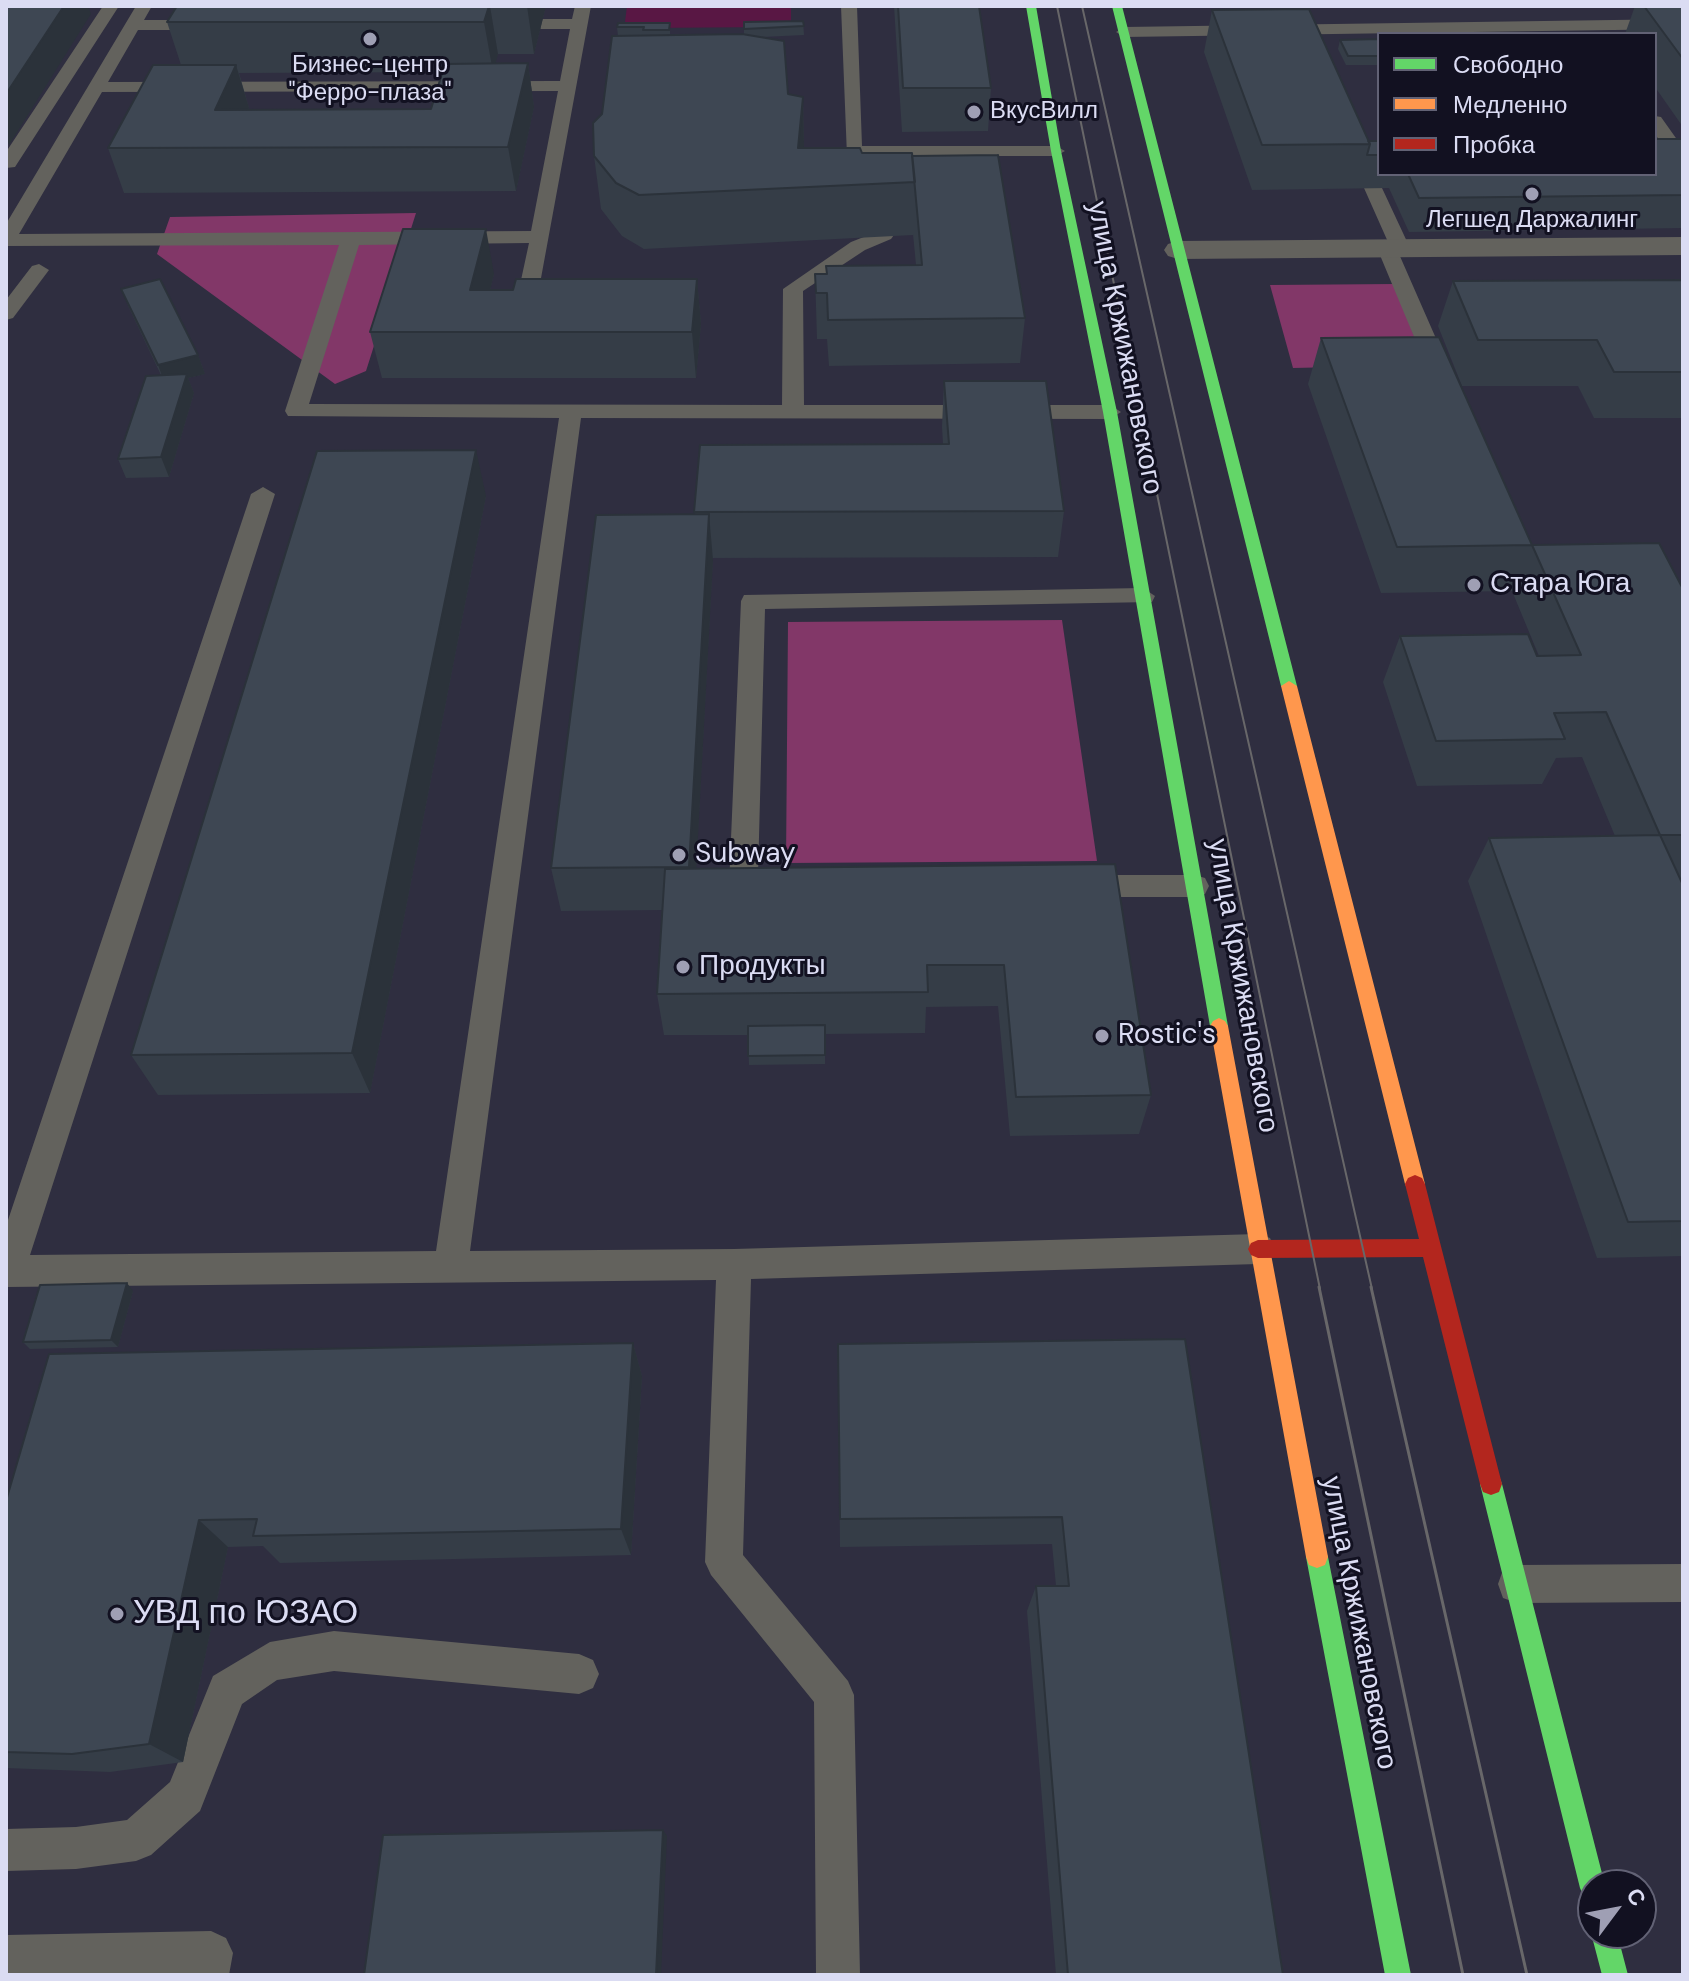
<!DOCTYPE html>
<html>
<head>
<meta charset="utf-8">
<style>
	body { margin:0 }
	#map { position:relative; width:1689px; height:1981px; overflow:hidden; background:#2f2e40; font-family:"DM Sans",sans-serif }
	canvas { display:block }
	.frame { position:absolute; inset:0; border:8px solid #dbdcf3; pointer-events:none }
	.legend { position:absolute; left:1377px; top:32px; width:280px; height:144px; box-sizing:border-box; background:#121121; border:2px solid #626275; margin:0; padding:10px 14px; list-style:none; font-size:24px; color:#dbdcf3 }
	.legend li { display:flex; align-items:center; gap:16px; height:40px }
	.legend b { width:40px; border:2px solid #626275 }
	.north { position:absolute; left:1577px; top:1869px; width:80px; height:80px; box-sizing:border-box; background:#121121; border:2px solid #626275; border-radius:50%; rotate:58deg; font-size:22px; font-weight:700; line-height:32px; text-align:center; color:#dbdcf3 }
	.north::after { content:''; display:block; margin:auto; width:28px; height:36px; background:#9f9fb4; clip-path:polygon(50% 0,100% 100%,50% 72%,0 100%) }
</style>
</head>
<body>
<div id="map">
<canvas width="1689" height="1981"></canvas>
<div class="frame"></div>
<ul class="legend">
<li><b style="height:10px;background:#63d668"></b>Свободно</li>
<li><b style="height:10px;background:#ff974d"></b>Медленно</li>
<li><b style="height:10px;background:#b3261e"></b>Пробка</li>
</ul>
<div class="north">С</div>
</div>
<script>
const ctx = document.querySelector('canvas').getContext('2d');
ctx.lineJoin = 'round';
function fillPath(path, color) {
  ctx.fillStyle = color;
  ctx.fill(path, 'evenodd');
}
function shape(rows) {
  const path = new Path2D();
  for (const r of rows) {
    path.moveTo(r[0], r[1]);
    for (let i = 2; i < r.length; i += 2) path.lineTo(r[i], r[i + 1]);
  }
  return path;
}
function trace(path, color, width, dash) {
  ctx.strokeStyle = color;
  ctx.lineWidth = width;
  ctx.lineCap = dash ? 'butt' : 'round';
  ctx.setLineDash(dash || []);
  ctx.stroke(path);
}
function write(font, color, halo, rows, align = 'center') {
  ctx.font = font + ' "DM Sans",sans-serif';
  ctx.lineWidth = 6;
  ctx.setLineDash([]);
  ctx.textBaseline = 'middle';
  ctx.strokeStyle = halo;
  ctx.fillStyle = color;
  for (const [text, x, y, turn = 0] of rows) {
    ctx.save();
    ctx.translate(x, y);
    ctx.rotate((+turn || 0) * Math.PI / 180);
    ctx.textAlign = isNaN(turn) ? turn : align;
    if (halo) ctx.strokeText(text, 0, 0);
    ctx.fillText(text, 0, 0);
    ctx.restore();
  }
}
const green = shape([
	[627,6,791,6,791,21,777,27,638,28,625,22]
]);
const forest = shape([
	[416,213,366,371,335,384,157,254,170,217],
	[1395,284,1425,365,1293,368,1270,285],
	[1062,620,1097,861,786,863,788,622]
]);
const lane = shape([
	[103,6,119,6,15,167,6,168,6,152,103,6],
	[136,6,152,6,144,20,207,20,215,25,207,30,138,30,108,82,560,81,570,29,541,29,533,24,541,19,572,19,575,6,591,6,539,289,559,293,562,297,559,301,528,300,518,294,529,243,359,245,309,404,782,405,783,289,851,242,884,229,894,235,891,239,865,250,803,291,804,405,1110,405,1121,412,1110,419,581,418,470,1251,734,1249,1258,1234,1270,1238,1275,1249,1270,1260,1258,1264,751,1279,743,1555,848,1681,854,1695,860,1975,816,1975,814,1702,711,1575,705,1562,716,1280,6,1287,6,1226,251,494,263,487,275,494,30,1255,436,1251,559,418,288,416,285,411,339,245,6,246,6,224,136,6],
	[558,91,531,231,19,234,102,92,558,91],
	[841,6,857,6,862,146,1056,146,1065,151,1056,156,847,156,841,6],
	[1683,19,1683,29,1124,37,1116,32,1124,27,1683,19],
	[1655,116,1661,117,1683,148,1683,167,1676,165,1655,134,1655,116],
	[1373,182,1382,188,1410,248,1399,254,1452,375,1449,380,1433,380,1430,375,1377,248,1388,242,1364,188,1373,182],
	[39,264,49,270,13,318,6,320,6,300,32,266,39,264],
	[1143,588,1155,596,1152,602,765,609,758,875,775,878,779,886,775,894,765,897,733,894,729,886,741,601,744,595,1143,588],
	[1077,875,1195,875,1205,878,1209,886,1205,894,1195,897,1077,897,1067,894,1063,886,1067,878,1077,875],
	[1683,1564,1683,1602,1517,1603,1503,1598,1498,1584,1503,1570,1517,1565,1683,1564],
	[334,1631,579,1654,593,1660,599,1674,593,1688,579,1694,334,1671,277,1680,242,1704,200,1811,151,1855,136,1861,76,1869,6,1871,6,1829,76,1827,127,1820,170,1782,213,1676,270,1642,334,1631],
	[211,1931,226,1938,233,1953,229,1975,6,1975,6,1935,211,1931]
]);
const street = shape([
	[1683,237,1683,255,1178,259,1168,256,1164,250,1168,244,1178,241,1683,237]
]);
const fast = shape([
	[1026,6,1036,6,1061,151,1117,412,1228,1026,1225,1031,1219,1034,1213,1031,1210,1026,1103,412,1051,151,1026,6],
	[1112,6,1122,6,1297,686,1289,691,1281,686,1112,6],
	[1491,1473,1499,1476,1502,1484,1605,1885,1593,1885,1593,1901,1584,1897,1580,1888,1480,1484,1483,1476,1491,1473],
	[1317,1546,1325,1549,1328,1557,1411,1975,1385,1975,1306,1557,1309,1549,1317,1546],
	[1593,1928,1593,1933,1617,1933,1628,1975,1602,1975,1591,1933,1593,1928]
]);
const slow = shape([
	[1289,681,1297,686,1425,1184,1422,1190,1415,1193,1408,1190,1405,1184,1281,686,1289,681],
	[1219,1018,1225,1021,1228,1026,1328,1557,1325,1565,1317,1568,1309,1565,1306,1557,1210,1026,1213,1021,1219,1018]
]);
const jam = shape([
	[1415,1175,1422,1178,1425,1184,1502,1484,1499,1492,1491,1495,1483,1492,1480,1484,1423,1257,1258,1258,1251,1255,1248,1249,1251,1243,1258,1240,1419,1239,1405,1184,1408,1178,1415,1175]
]);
const tramFar1 = shape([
	[1057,6,1320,1289],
	[1082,6,1372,1289]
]);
const tram = shape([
	[1319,1287,1463,1975],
	[1371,1287,1527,1975]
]);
const wall = shape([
	[177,6,546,6,534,54,498,54,495,63,528,63,534,107,516,191,124,193,108,148,181,65,167,22],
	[442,72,431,109,248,110,249,108,239,73],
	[894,6,979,6,991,88,988,131,902,132],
	[1635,6,1683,6,1683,127,1655,87,1655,34,1625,34],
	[1212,10,1368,141,1379,141,1379,174,1655,174,1683,139,1683,228,1409,232,1389,188,1252,190,1204,52],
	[803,21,804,35,762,37,788,94,803,97,804,148,862,153,912,156,1025,318,1020,363,829,366,827,339,817,339,815,274,916,265,913,234,913,235,644,249,622,236,601,209,594,156,618,36,617,27,670,23,670,35,744,35,744,22],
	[1379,39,1379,65,1346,65,1338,49,1340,40],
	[494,274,490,290,513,290,697,279,701,324,696,378,382,378,370,332],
	[1683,280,1683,418,1594,418,1578,386,1462,386,1438,326,1453,281],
	[121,289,198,355,205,374,188,378,194,393,169,477,126,478,118,459,161,375,129,308],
	[1321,338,1532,545,1512,591,1381,593,1308,384],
	[944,381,1064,511,1058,557,713,558,696,869,1115,864,1151,1095,1139,1134,1010,1136,998,1006,926,1007,925,1033,825,1034,825,1064,749,1065,748,1035,664,1035,657,994,663,910,561,911,551,868,695,514,700,445,943,444,942,427],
	[486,496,370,1093,158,1095,131,1055],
	[1532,545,1683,589,1683,878,1680,878,1683,885,1683,1256,1597,1258,1468,881,1489,838,1615,836,1582,757,1556,758,1542,784,1417,786,1383,682,1400,636,1539,656,1512,591],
	[133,1291,118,1347,30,1349,23,1342],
	[1185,1339,1283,1975,1056,1975,1027,1611,1036,1586,1056,1586,1052,1544,840,1547,838,1344],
	[633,1343,642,1376,631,1555,280,1563,263,1546,228,1547,183,1762,110,1772,6,1768,6,1501]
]);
const shadedWall = shape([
	[64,6,88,6,91,14,9,145,6,138,6,94],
	[489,6,490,6,498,54,493,72,484,22],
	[527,6,546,6,534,54],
	[528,63,534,107,516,191,508,147],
	[236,65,249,108,231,148,215,110],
	[803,97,804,149,798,148],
	[486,229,494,274,480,332,470,290],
	[697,279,701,324,696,378,692,332],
	[198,355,205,374,188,378,194,393,169,477,161,457,165,384,158,365],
	[476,450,486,496,370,1093,352,1053],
	[709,514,713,560,694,910,689,867],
	[127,1283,133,1291,118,1347,111,1340],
	[633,1343,642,1376,631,1555,621,1529],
	[199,1520,228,1547,183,1762,149,1744],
	[663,1830,667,1836,661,1975,656,1975]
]);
const building = shape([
	[6,6,64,6,6,94,6,6],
	[177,6,489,6,484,22,167,22,177,6],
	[898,6,979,6,991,88,903,88,898,6],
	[1644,6,1683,6,1683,59,1644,6],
	[1309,9,1370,144,1262,145,1212,10,1309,9],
	[803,21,804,26,744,29,744,22,803,21],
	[618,23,670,23,669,30,643,30,644,27,617,27,618,23],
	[742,34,784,41,788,94,803,97,798,148,860,148,862,153,912,153,915,182,639,195,616,183,594,156,593,123,602,114,612,36,742,34],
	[1379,39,1379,56,1348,56,1340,40,1379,39],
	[528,63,508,147,108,148,153,65,236,65,215,110,431,109,445,64,528,63],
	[1655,139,1683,139,1683,195,1419,198,1408,174,1655,174,1655,139],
	[1368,141,1379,141,1379,155,1367,155,1370,144,1368,141],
	[998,155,1025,318,828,320,827,293,816,293,815,274,827,274,826,266,922,265,912,156,998,155],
	[403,229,486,229,470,290,513,290,516,279,697,279,692,332,370,332,403,229],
	[160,279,198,355,158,365,121,289,160,279],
	[1683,280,1683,372,1614,372,1597,340,1478,340,1453,281,1683,280],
	[1439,337,1532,545,1397,547,1321,338,1439,337],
	[187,374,161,457,118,459,146,376,187,374],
	[944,381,1046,381,1064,511,694,512,700,445,949,444,944,381],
	[476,450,352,1053,131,1055,317,451,476,450],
	[709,514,689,867,551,868,596,515,709,514],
	[1659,543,1683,589,1683,835,1660,835,1683,885,1683,1221,1628,1222,1489,838,1660,835,1606,712,1554,713,1565,739,1436,741,1400,636,1528,634,1537,656,1581,655,1532,545,1659,543],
	[1115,864,1151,1095,1016,1097,1004,965,927,965,928,992,657,994,665,869,1115,864],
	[825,1025,825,1055,748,1056,748,1026,825,1025],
	[127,1283,111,1340,23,1342,40,1285,127,1283],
	[1185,1339,1283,1975,1068,1975,1036,1586,1069,1586,1062,1517,840,1519,838,1344,1185,1339],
	[633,1343,621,1529,253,1536,257,1519,199,1520,149,1744,72,1754,6,1752,6,1501,49,1354,633,1343],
	[663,1830,656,1975,364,1975,383,1835,663,1830]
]);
const markers = [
	[370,39,8,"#9f9fb4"],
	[974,112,8,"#9f9fb4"],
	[1532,194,8,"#9f9fb4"],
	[1474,585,8,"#9f9fb4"],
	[679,855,8,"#9f9fb4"],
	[683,967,8,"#9f9fb4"],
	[1102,1036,8,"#9f9fb4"],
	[117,1614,8,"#9f9fb4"]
];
const farPoinames = [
	["Бизнес-центр",370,66],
	["\"Ферро-плаза\"",370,94],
	["ВкусВилл",990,112,"left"],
	["Легшед Даржалинг",1532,221]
];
const streetNames = [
	["улица Кржижановского",1124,348,79],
	["улица Кржижановского",1242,986,80],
	["улица Кржижановского",1358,1623,79]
];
const poiNames = [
	["Стара Юга",1490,585],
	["Subway",695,855],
	["Продукты",699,967],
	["Rostic's",1118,1036]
];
const nearPoinames = [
	["УВД по ЮЗАО",133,1614]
];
fillPath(green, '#591744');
fillPath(forest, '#823768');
fillPath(lane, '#63625d');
fillPath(street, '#63625d');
fillPath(fast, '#63d668');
fillPath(slow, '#ff974d');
fillPath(jam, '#b3261e');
trace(tramFar1, '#686769', 2);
trace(tram, '#686769', 3);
fillPath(wall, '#353d47');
fillPath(shadedWall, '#2b323a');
fillPath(building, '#3e4753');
trace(building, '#2b323a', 2);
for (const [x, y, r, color] of markers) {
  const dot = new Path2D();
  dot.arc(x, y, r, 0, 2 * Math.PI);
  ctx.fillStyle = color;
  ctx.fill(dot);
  trace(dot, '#121121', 3);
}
write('24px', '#dbdcf3', '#121121', farPoinames);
write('28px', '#dbdcf3', '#121121', streetNames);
write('28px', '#dbdcf3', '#121121', poiNames, 'left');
write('34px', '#dbdcf3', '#121121', nearPoinames, 'left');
</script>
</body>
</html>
